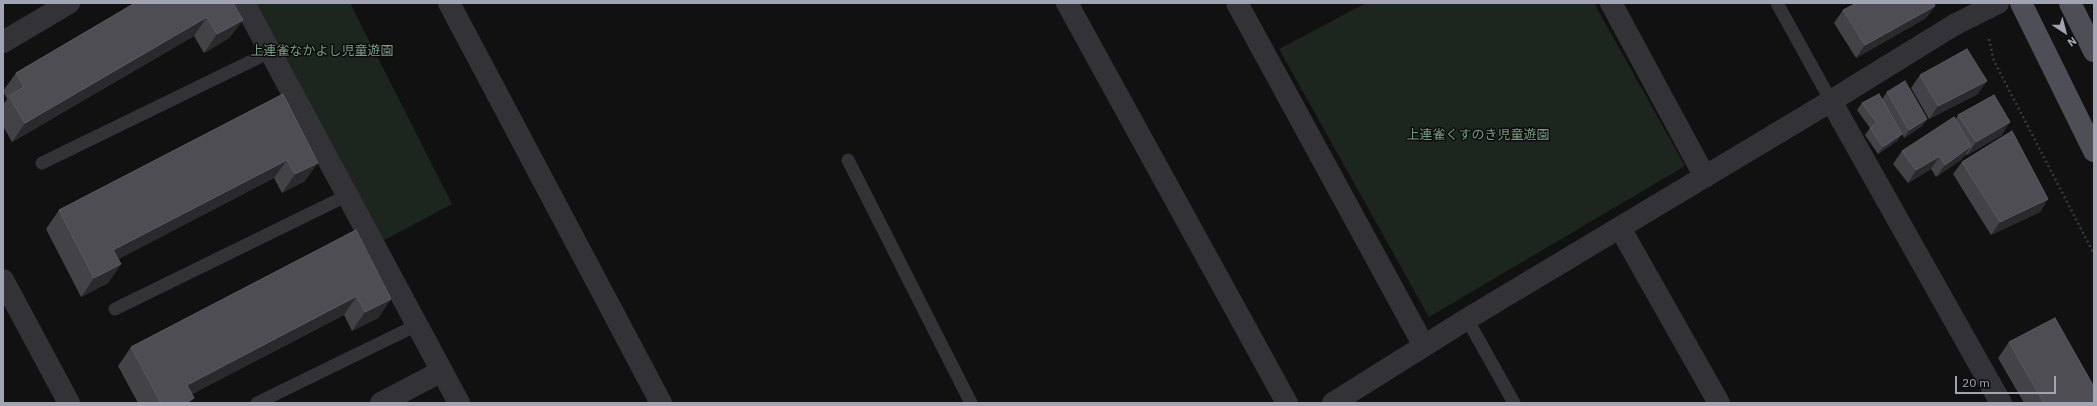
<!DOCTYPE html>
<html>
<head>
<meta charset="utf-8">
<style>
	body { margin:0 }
	#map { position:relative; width:2097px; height:406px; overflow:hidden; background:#111112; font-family:"IBM Plex Sans",sans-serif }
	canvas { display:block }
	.frame { position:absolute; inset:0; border:4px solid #a2a4b3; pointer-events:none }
	.north { position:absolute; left:2045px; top:12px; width:40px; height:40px; -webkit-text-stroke:3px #0c0c0d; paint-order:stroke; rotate:144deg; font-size:11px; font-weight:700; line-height:16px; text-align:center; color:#a2a4b3 }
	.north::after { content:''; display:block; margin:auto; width:14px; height:18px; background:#a2a4b3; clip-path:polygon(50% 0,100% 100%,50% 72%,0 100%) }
	.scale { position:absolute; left:1955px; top:376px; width:101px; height:18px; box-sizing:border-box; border:2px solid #a2a4b3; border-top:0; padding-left:5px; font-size:12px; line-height:14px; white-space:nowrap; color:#a2a4b3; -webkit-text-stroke:3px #0c0c0d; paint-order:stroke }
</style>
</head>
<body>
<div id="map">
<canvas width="2097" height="406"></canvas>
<div class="frame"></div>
<div class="north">N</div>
<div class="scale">20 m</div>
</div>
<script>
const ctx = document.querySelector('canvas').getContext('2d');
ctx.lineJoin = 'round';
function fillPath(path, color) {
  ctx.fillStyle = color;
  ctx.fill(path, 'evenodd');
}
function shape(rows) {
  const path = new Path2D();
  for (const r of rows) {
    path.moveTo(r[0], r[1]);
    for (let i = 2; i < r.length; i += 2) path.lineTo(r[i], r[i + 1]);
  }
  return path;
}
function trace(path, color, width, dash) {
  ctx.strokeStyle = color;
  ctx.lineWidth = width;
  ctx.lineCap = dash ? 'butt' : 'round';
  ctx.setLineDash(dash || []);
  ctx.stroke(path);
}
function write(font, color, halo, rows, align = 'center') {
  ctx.font = font + ' "IBM Plex Sans","Noto Sans JP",sans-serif';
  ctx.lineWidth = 3;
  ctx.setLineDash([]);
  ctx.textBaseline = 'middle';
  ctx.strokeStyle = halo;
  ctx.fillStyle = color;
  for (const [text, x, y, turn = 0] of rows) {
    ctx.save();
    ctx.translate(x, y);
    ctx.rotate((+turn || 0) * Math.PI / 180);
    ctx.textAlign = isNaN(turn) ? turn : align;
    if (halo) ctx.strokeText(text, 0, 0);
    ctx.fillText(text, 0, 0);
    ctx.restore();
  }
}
const green = shape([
	[244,3,350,3,452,204,375,245],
	[1366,3,1594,3,1685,166,1429,317,1279,49]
]);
const path = shape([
	[1989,39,1994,61,2094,254]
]);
const service = shape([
	[1777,3,1831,101],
	[848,160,971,403],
	[42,163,270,52],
	[115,309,348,195],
	[1467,319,1514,403],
	[257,403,417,325]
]);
const minor = shape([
	[244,3,459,403],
	[449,3,661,403],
	[1067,3,1287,403],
	[1237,3,1424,346],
	[1611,3,1705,177],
	[3,42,69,3],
	[1831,101,2001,403],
	[1620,228,1719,403],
	[3,280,69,403],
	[381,403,442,371],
	[1333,403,1467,319,1831,101,1954,25,1998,3]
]);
const primary = shape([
	[2021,3,2094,151],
	[2070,3,2094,51]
]);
const wall = shape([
	[135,3,243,20,229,38,204,53,194,36,12,142,3,126,3,105,7,99,3,91,16,73],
	[1935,6,1926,18,1856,58,1834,23,1843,10],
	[1920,75,1978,94,1929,119,1911,88],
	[1887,92,1927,119,1922,126,1904,138,1902,134,1897,141,1878,154,1865,135,1870,128,1857,110,1862,103,1882,99],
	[283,94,305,181,282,193,274,178,118,259,121,264,108,283,81,297,46,229,59,210],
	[1958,115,2002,135,1967,155,1966,154,1962,159,1936,177,1931,169,1908,183,1893,164,1902,151,1955,120],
	[1962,162,2048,199,2040,212,1991,235,1953,174],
	[356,230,391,299,378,318,352,331,344,315,192,394,190,403,138,403,118,366,131,347],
	[2009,342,2094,403,2024,403,1998,358]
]);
const shadedWall = shape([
	[1935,6,1926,18,1856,58,1865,45],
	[207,17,194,36,12,142,25,123],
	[243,20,229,38,204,53,217,34],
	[1987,81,1978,94,1929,119,1938,106],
	[1927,119,1922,126,1904,138,1909,130],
	[2010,122,2002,135,1967,155,1976,142],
	[1902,134,1897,141,1878,154,1883,147],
	[1971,146,1962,159,1936,177,1945,165],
	[1940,156,1931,169,1908,183,1916,170],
	[287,160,274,178,100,269,113,250],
	[318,163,305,181,282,193,295,174],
	[2048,199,2040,212,1991,235,2000,222],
	[121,264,108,283,81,297,94,278],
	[357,296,344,315,175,403,187,385],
	[391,299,378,318,352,331,365,312],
	[194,398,190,403,185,403]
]);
const building = shape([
	[135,3,233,3,243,20,217,34,207,17,25,123,9,96,24,87,16,73,135,3],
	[1857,3,1934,3,1935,6,1865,45,1843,10,1857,3],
	[1967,49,1987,81,1938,106,1920,75,1967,49],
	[1905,81,1927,119,1909,130,1887,92,1905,81],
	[283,94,318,163,295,174,287,160,113,250,121,264,94,278,59,210,283,94],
	[1879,94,1902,134,1883,147,1870,128,1877,123,1862,103,1879,94],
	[1994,95,2010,122,1976,142,1958,115,1994,95],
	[1954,117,1971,146,1945,165,1940,156,1916,170,1902,151,1954,117],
	[2012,131,2048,199,2000,222,1962,162,2012,131],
	[356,230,391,299,365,312,357,296,187,385,194,398,185,403,161,403,131,347,356,230],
	[2055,318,2094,387,2094,403,2044,403,2009,342,2055,318]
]);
const parkNames = [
	["上連雀なかよし児童遊園",322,51],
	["上連雀くすのき児童遊園",1478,135]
];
fillPath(green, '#1d251f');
trace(path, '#38393e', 2.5, [2, 3]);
trace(service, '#323237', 13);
trace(minor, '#323237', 22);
trace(primary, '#4e4e56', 22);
fillPath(wall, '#424247');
fillPath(shadedWall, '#2a2a2d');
fillPath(building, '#4d4d53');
trace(building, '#5a5a62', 1);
write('13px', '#799e82', '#0c0c0d', parkNames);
</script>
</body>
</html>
